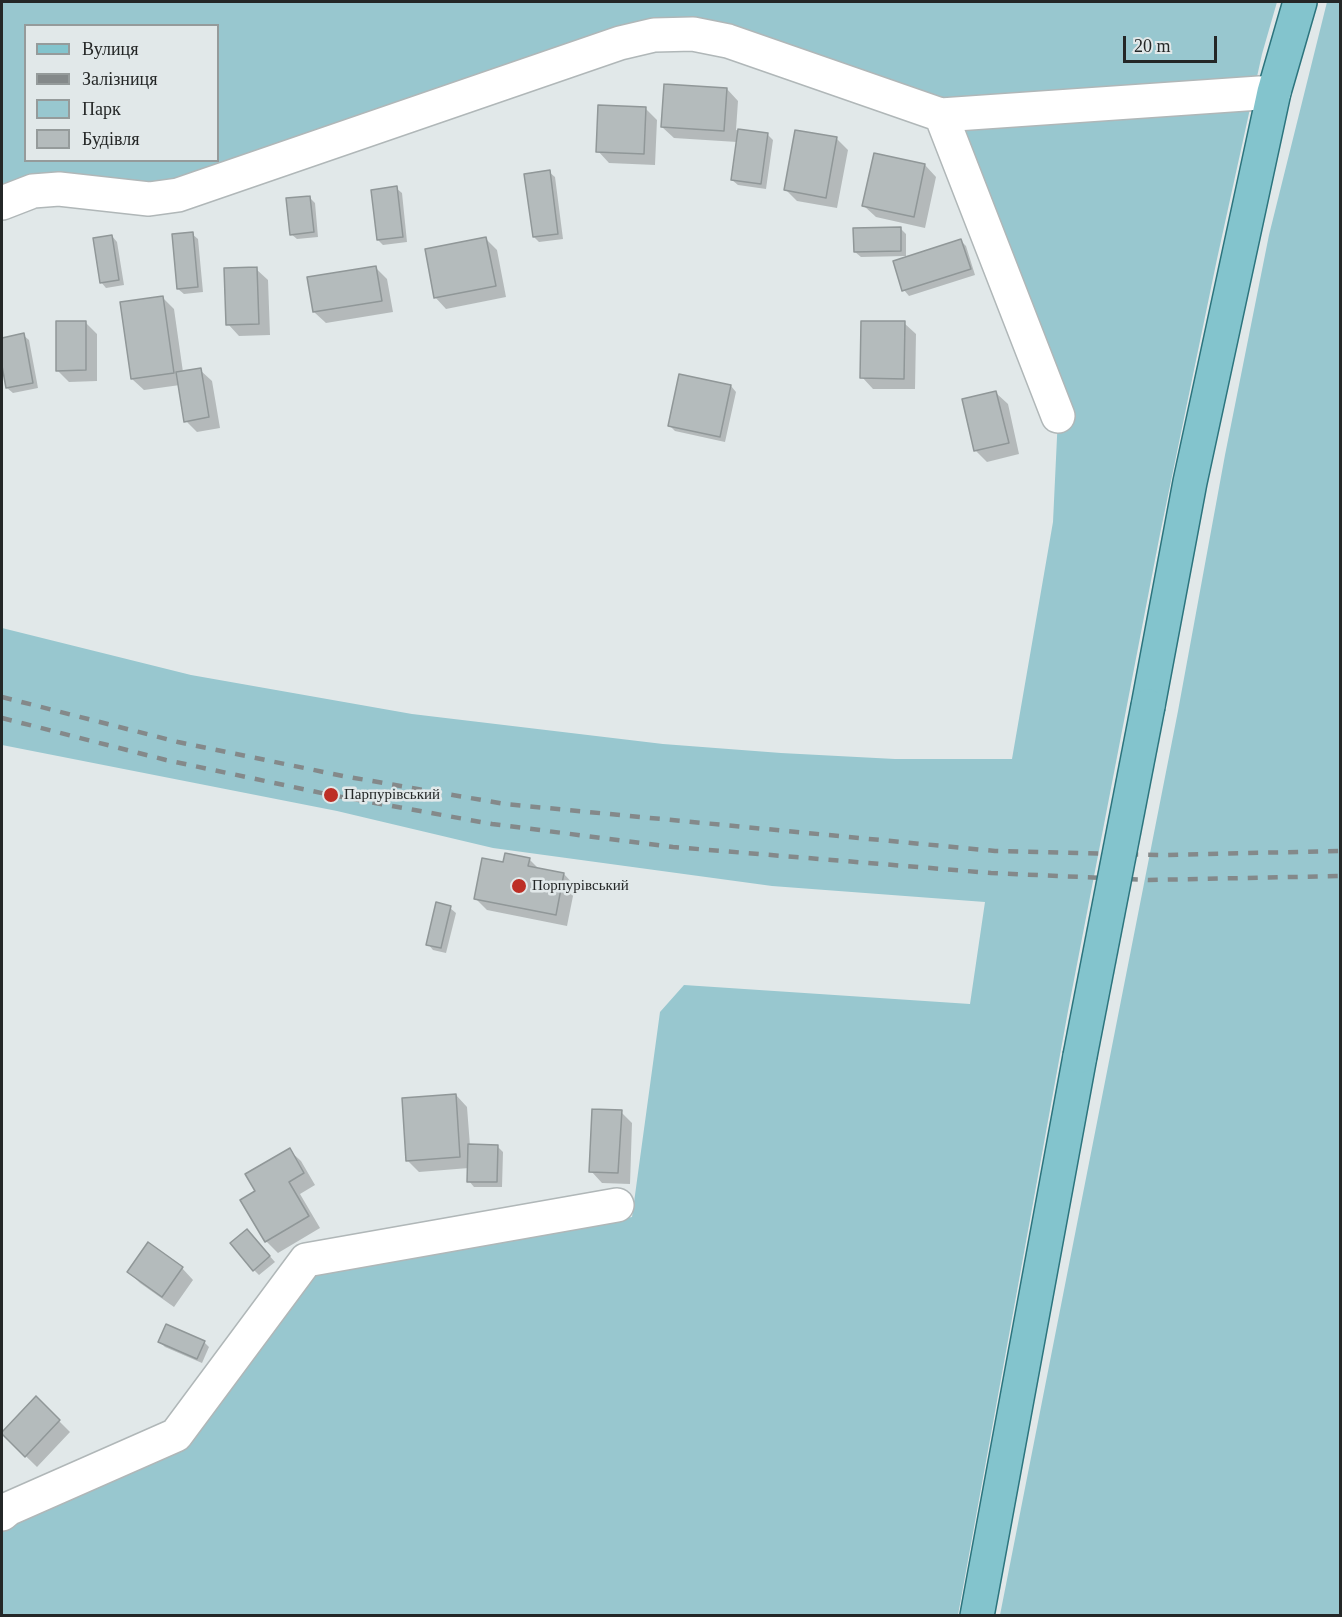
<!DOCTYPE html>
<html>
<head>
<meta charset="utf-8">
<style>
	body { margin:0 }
	#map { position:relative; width:1342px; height:1617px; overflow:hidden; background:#e1e8e9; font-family:Georgia,serif }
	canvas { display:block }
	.frame { position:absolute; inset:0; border:3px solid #242727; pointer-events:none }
	.legend { position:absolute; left:24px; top:24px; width:195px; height:138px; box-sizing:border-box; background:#e1e8e9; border:2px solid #959b9b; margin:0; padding:8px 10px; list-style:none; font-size:18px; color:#242727 }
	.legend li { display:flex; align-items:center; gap:12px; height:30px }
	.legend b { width:30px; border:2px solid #959b9b }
	.scale { position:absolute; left:1123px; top:36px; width:94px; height:27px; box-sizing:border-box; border:3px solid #242727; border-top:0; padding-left:8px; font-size:18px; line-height:21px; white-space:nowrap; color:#242727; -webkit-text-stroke:4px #e1e8e9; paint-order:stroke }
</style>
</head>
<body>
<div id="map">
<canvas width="1342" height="1617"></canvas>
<div class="frame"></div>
<ul class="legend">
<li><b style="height:8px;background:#83c4cd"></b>Вулиця</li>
<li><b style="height:8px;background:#84898a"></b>Залізниця</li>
<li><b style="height:16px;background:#98c7cf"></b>Парк</li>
<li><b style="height:16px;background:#b4bbbc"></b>Будівля</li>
</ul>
<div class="scale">20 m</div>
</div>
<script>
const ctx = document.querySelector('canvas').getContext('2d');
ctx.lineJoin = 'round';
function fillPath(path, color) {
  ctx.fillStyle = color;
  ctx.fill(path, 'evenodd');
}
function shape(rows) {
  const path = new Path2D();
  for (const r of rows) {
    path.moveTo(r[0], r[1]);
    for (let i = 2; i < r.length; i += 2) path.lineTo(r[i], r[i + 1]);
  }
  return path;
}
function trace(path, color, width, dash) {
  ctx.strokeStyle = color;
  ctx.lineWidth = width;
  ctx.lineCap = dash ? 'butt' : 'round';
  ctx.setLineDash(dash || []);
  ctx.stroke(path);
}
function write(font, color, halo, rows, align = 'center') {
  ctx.font = font + ' Georgia,serif';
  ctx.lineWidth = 5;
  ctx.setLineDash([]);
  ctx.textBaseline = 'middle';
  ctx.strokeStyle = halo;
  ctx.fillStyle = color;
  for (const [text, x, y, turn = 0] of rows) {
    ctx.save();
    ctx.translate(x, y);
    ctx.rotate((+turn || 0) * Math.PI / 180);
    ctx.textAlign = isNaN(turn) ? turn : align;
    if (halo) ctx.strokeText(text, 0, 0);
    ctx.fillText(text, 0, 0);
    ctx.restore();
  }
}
const green = shape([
	[2,2,1277,2,1262,54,1217,259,1160,534,1068,1011,958,1615,2,1615,2,1528,184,1447,312,1271,632,1217,660,1012,684,985,970,1004,985,902,772,886,493,848,337,811,2,745,2,628,191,675,412,714,663,744,781,753,895,759,1012,759,1053,522,1058,416,941,115,693,34,178,195,2,203],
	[26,26,218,26,218,160,26,160],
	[1327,2,1340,2,1340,1615,1000,1615,1178,711,1225,455,1269,235]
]);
const shadow = shape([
	[727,89,738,101,736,130,768,135,773,140,766,189,738,185,732,180,737,142,674,138,662,127],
	[645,108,657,120,655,165,609,163,598,151],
	[836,138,848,150,837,208,797,201,786,190],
	[925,165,936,177,925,228,876,217,864,206],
	[549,172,555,177,563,239,539,242,534,237],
	[396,188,402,193,407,242,383,245,378,240],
	[309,197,315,203,318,237,297,239,291,234],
	[900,228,906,234,906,256,861,257,855,252],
	[192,234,198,239,203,292,184,294,178,289],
	[112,236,117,242,124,285,106,288,101,282],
	[486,239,497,250,506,297,446,309,435,297],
	[961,241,966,246,975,275,909,296,904,290],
	[376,268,387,279,393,312,326,323,314,312],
	[256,269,268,280,270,335,239,336,228,324],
	[163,298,174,309,183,372,200,370,212,381,220,428,197,432,186,421,180,385,144,390,132,379],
	[85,322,97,334,97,381,69,382,57,370],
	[904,323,916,334,915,389,873,389,862,377],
	[23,335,29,340,38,388,13,393,7,388,2,358,2,339],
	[731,386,736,392,725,442,675,431,670,426],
	[996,393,1008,404,1019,454,987,462,975,450],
	[529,859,539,869,564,874,575,886,567,926,487,910,475,898,504,864],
	[450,908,456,913,446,953,433,950,428,944],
	[456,1095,467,1107,470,1146,497,1146,503,1152,502,1187,474,1187,469,1181,469,1168,419,1172,407,1160],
	[621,1112,632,1123,630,1184,602,1183,591,1171],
	[289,1150,301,1161,315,1185,300,1194,320,1228,278,1253,266,1241,257,1192],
	[252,1236,275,1262,259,1275,254,1270],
	[182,1268,193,1280,174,1307,140,1283,129,1272],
	[160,1342,204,1342,209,1347,202,1363,165,1347],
	[36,1398,70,1432,37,1467,2,1433]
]);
const building = shape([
	[664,84,727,88,724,131,661,127,664,84],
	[598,105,646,107,644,154,596,152,598,105],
	[738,129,768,133,761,184,731,180,738,129],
	[795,130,837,137,826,198,784,190,795,130],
	[874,153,925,164,914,217,862,206,874,153],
	[550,170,558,234,533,237,524,174,550,170],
	[397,186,403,237,377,240,371,190,397,186],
	[310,196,314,232,290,235,286,198,310,196],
	[901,227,901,251,854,252,853,228,901,227],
	[193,232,198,287,177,289,172,234,193,232],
	[112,235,119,280,100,283,93,238,112,235],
	[486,237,496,286,434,298,425,249,486,237],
	[961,239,971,269,902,291,893,261,961,239],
	[376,266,382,301,313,312,307,277,376,266],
	[257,267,259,324,226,325,224,268,257,267],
	[163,296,174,373,131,379,120,302,163,296],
	[56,321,86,321,86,370,56,371,56,321],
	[861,321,905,321,904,379,860,378,861,321],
	[24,333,33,383,6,388,2,366,2,338,24,333],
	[201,368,209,417,184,422,176,372,201,368],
	[679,374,731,385,720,437,668,426,679,374],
	[996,391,1009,443,974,451,962,399,996,391],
	[505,853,530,858,528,866,564,873,556,915,474,899,482,858,503,862,505,853],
	[436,902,451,906,441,948,426,945,436,902],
	[456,1094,460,1157,406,1161,402,1098,456,1094],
	[592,1109,622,1110,618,1173,589,1172,592,1109],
	[468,1144,498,1145,497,1182,467,1182,468,1144],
	[290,1148,304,1173,289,1182,309,1216,265,1242,240,1200,255,1191,245,1174,290,1148],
	[247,1229,270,1256,253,1271,230,1243,247,1229],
	[148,1242,183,1267,162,1297,127,1272,148,1242],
	[166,1324,205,1341,197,1359,158,1342,166,1324],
	[36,1396,60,1420,25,1457,2,1434,2,1432,36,1396]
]);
const minor = shape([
	[941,115,1058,416],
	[2,203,33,191,59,189,149,199,178,195,620,43,654,35,693,34,728,41,941,115,1274,92],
	[2,1514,8,1509,176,1435,306,1260,617,1205]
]);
const major = shape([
	[1148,706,1190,482,1274,92,1300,2],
	[977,1616,1080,1056]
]);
const rail = shape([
	[2,697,178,742,343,776,505,804,995,851,1163,855,1340,851],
	[2,718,166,760,331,795,492,824,673,847,991,873,1149,880,1340,876]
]);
const majorBridge = shape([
	[1080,1056,1148,706]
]);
const markers = [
	[331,795,8,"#bd2f26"],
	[519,886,8,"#bd2f26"]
];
const poiNames = [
	["Парпурівський",344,795],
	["Порпурівський",532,886]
];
fillPath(green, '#98c7cf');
fillPath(shadow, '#0003');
fillPath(building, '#b4bbbc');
trace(building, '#909798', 1.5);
trace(minor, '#b0b7b8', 36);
trace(major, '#2c747d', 36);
trace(minor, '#fff', 33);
trace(major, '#83c4cd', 33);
trace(rail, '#84898a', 4.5, [10, 10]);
trace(majorBridge, '#2c747d', 36, []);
trace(majorBridge, '#83c4cd', 33);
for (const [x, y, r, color] of markers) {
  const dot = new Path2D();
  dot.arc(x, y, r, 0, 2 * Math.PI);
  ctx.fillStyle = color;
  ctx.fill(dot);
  trace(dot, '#e1e8e9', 2);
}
write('15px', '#242727', '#e1e8e9', poiNames, 'left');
</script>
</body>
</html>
